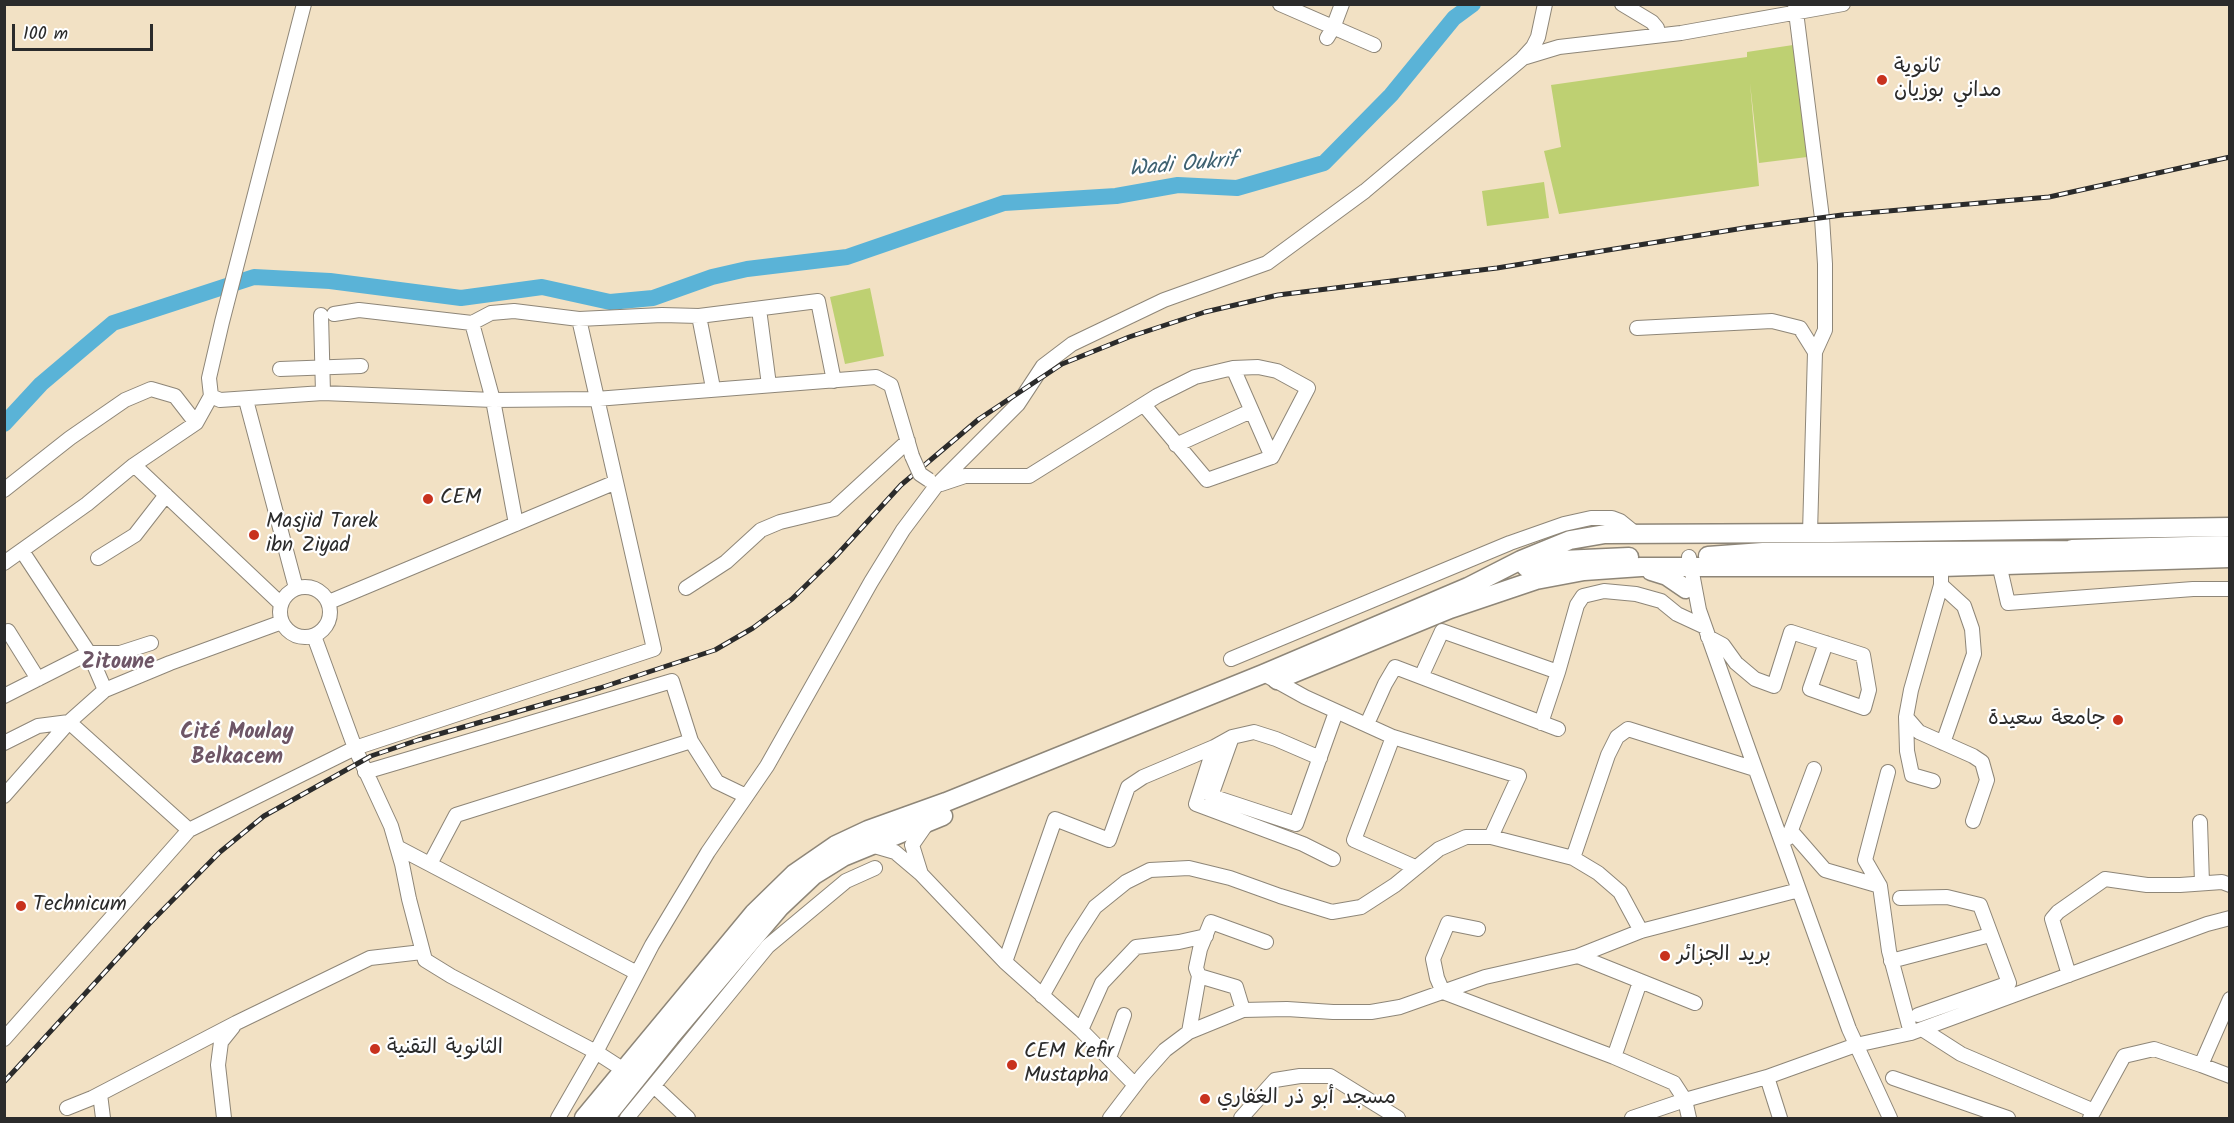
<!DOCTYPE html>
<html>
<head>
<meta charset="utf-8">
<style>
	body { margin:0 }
	#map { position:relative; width:2234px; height:1123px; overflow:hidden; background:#f2e1c4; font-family:Kalam,sans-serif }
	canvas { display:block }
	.frame { position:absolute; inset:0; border:6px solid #2b2b2b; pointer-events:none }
	.scale { position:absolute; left:12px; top:24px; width:141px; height:27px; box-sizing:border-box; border:3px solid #2b2b2b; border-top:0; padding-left:8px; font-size:18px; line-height:21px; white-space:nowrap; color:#2b2b2b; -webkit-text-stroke:4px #fff; paint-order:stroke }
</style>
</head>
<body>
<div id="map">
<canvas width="2234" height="1123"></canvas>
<div class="frame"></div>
<div class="scale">100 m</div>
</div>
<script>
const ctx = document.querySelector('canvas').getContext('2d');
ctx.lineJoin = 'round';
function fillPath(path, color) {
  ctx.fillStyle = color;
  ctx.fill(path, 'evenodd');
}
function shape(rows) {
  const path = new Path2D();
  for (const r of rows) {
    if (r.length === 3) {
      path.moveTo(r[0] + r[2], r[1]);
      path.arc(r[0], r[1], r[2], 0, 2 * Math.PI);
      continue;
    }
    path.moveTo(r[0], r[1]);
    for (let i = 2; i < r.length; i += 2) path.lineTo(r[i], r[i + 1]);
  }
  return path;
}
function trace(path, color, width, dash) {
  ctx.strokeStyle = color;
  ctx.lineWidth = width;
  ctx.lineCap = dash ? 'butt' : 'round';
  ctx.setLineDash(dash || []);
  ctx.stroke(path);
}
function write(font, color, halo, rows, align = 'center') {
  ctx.font = font + ' Kalam,"Playpen Sans Arabic",sans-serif';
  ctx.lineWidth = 4.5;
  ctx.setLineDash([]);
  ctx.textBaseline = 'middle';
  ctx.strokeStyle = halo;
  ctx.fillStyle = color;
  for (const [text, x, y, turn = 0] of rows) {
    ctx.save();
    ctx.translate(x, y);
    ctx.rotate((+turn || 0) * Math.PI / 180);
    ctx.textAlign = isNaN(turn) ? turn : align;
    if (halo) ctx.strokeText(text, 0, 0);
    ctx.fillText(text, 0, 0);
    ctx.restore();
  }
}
const green = shape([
	[1793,45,1807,157,1759,163,1750,83,1759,186,1559,214,1544,151,1561,147,1551,85,1747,57,1747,52],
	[1544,182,1549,218,1487,226,1482,191],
	[870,288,884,356,845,364,830,297]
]);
const river = shape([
	[4,424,41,384,113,323,254,277,330,281,461,298,542,287,610,302,653,298,712,277,747,269,847,257,1004,203,1116,196,1178,185,1237,188,1324,163,1391,95,1454,18,1473,4]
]);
const minor = shape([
	[1280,4,1374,45],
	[1622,4,1652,22,1657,28,1658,35],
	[1795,4,1822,218,1825,264,1825,330,1815,352],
	[1327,38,1333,28,1342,4],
	[1526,57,1559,47,1681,33,1843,4],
	[759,309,769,385],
	[334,314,359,310,472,323,491,313,514,311,579,319,662,315,699,316,818,301,834,381],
	[321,315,323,393],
	[699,316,713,388],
	[472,323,493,400,516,524],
	[1637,328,1772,321,1800,328,1815,352,1810,533],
	[1233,368,1272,457],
	[280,369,361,366],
	[211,396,220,400,323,393,493,400,596,399,876,377,891,385,912,456],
	[246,400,296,588],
	[1176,445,1251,411],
	[134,465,281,604],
	[941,484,965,476,1029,476,1157,396,1195,377,1233,368,1258,367,1277,371,1308,388,1272,457,1207,480,1144,405],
	[4,490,70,438,125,400,151,389,175,396,196,423],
	[22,551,89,653,105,690],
	[1689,557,1699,610,1749,751,1849,1029,1890,1118],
	[98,558,135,535,166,495],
	[4,563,87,504,134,465,196,423,211,396,209,378,222,322,304,4],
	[1999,564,2008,603,2193,589,2230,589],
	[1941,585,1964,606,1972,629,1974,654,1943,743],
	[305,612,25],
	[686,588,726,562,761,530,780,522,834,509,908,441],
	[329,602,616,482],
	[4,633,8,631,38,679],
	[314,636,355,748,391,826,402,864,409,899,425,960,451,976,596,1052,558,1118],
	[1708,637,1723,645,1736,663,1755,679,1774,686,1791,632,1863,655,1869,690,1864,708,1810,689,1826,643],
	[1231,659,1510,543,1564,524,1591,518,1612,518,1620,521,1636,534],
	[1269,677,1305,697,1393,737,1519,776,1491,837],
	[1421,677,1442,631,1558,672],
	[4,696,89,653,120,653,151,643],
	[1906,717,1919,732,1973,756,1982,762,1987,780,1973,821],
	[1541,723,1558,672,1577,605,1583,596,1604,591,1636,594,1661,601,1677,614,1705,627],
	[1367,724,1385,684,1395,667,1558,729],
	[1232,737,1211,796,1296,824,1336,712],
	[1393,737,1354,840,1415,867],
	[4,743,38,726,69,722,189,830,355,748,654,649,579,319],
	[1214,747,1196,804,1303,844,1333,859],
	[365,772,672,681,691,741,717,782,746,796],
	[1933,781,1912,775,1907,751,1906,717,1911,690,1941,585,1941,567],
	[4,796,69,722,105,690,170,663,282,622],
	[2200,822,2202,883],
	[1791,831,1825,870,1880,886,1889,951,1911,1033],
	[1788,838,1814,769],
	[871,845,895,852,921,874,912,845,928,822],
	[397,847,637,973],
	[1573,858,1608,755,1617,737,1628,729,1755,769],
	[430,864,456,815,691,741],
	[921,874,1005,962,1081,1030,1135,1085],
	[1880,886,1865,860,1888,772],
	[1900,898,1947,897,1980,905,2009,983,1918,1015],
	[1478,929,1448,923,1433,959,1437,978,1443,992,1614,1057,1674,1083,1685,1100,1689,1118],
	[1578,956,1695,1003],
	[1891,961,1990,935],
	[1005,962,1055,819,1109,840,1128,787,1143,777,1214,747,1232,737,1254,732,1276,739,1320,758],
	[2069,975,2052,919,2058,912,2105,879,2147,885,2180,885,2222,882,2230,885],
	[1042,996,1073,941,1095,907,1126,882,1150,870,1189,868,1230,878,1280,896,1332,912,1361,907,1395,885,1439,849,1466,837,1491,837,1573,858,1598,873,1620,892,1641,931],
	[1243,1010,1236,987,1199,976,1196,968,1200,949,1211,922,1266,942],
	[1922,1029,1961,1054,2094,1111],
	[1081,1030,1102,983,1136,947,1179,942,1206,936],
	[1189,1032,1199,976],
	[4,1039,189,830],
	[1614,1057,1640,982],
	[1109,1058,1124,1015],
	[2201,1065,2230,999],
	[630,1074,596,1052,652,945,708,852,767,766,871,582,903,530,936,486,1018,404,1043,366,1072,344,1164,300,1267,263,1365,191,1522,59,1533,47,1538,37,1545,4],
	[1767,1077,1780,1118],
	[1893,1078,2008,1118],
	[654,1086,688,1118],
	[100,1094,103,1118],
	[67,1108,92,1098,236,1023,370,958,422,952],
	[224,1118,218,1065,221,1042,233,1027],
	[627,1118,768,946,846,881,875,868],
	[1110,1118,1142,1076,1165,1050,1189,1032,1243,1010,1287,1009,1333,1012,1371,1012,1400,1007,1485,977,1578,956,1641,931,1799,890],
	[1241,1118,1275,1080,1300,1076,1330,1076,1398,1118],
	[1632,1118,1685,1100,1767,1077,1856,1045,1911,1033,2207,924,2230,918],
	[2090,1118,2124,1056,2154,1049,2201,1065,2230,1076]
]);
const major = shape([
	[2072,549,2230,545],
	[1708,556,1763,552,2085,550],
	[1526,567,1562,560,1629,557],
	[1651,571,1667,576,1686,589],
	[1277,680,1450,609,1536,580,1584,571,1641,567,1941,567,2230,558],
	[584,1118,754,913,794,874,836,845,868,830,946,802,1263,674,1468,587,1521,560,1570,540,1605,534,1831,533,2230,527],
	[605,1118,670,1037,780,907,814,875,843,857,943,816]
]);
const rail = shape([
	[4,1082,149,924,220,852,264,816,371,756,418,740,600,688,715,650,753,628,792,599,836,556,901,485,979,419,1062,364,1129,337,1205,312,1278,295,1497,268,1744,228,1842,215,2049,197,2230,157]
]);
const minorBridge = shape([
	[912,456,920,474,929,480]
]);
const markers = [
	[1882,80,6,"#c8321e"],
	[428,499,6,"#c8321e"],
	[254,535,6,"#c8321e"],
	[2118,720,6,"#c8321e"],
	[21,906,6,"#c8321e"],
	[1665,956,6,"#c8321e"],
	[375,1049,6,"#c8321e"],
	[1012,1065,6,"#c8321e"],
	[1205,1099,6,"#c8321e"]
];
const poiNames = [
	["ثانوية",1894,68],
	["مداني بوزيان",1894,92],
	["CEM",440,499],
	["Masjid Tarek",266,523],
	["ibn Ziyad",266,547],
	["جامعة سعيدة",2106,720,"right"],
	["Technicum",33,906],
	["بريد الجزائر",1677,956],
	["الثانوية التقنية",387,1049],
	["CEM Kefir",1024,1053],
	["Mustapha",1024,1077],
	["مسجد أبو ذر الغفاري",1217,1099]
];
const waterNames = [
	["Wadi Oukrif",1183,167,-5]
];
const neighbourhoodNames = [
	["Zitoune",118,664],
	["Cité Moulay",237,734],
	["Belkacem",237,759]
];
fillPath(green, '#bed072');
trace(river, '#5ab3d7', 16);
trace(minor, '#8e8678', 16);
trace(major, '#8e8678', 21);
trace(minor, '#fff', 14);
trace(major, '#fff', 18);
trace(rail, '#2b2b2b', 5);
trace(rail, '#fff', 3, [9]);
trace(minorBridge, '#8e8678', 16, []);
trace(minorBridge, '#fff', 14);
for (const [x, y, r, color] of markers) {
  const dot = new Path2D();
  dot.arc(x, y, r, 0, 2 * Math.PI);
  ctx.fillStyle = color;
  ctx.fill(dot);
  trace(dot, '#fff', 2);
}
write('21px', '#2b2b2b', '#fff', poiNames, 'left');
write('italic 22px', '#3e6170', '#fff', waterNames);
write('bold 22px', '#6e5666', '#fff', neighbourhoodNames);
</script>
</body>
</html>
